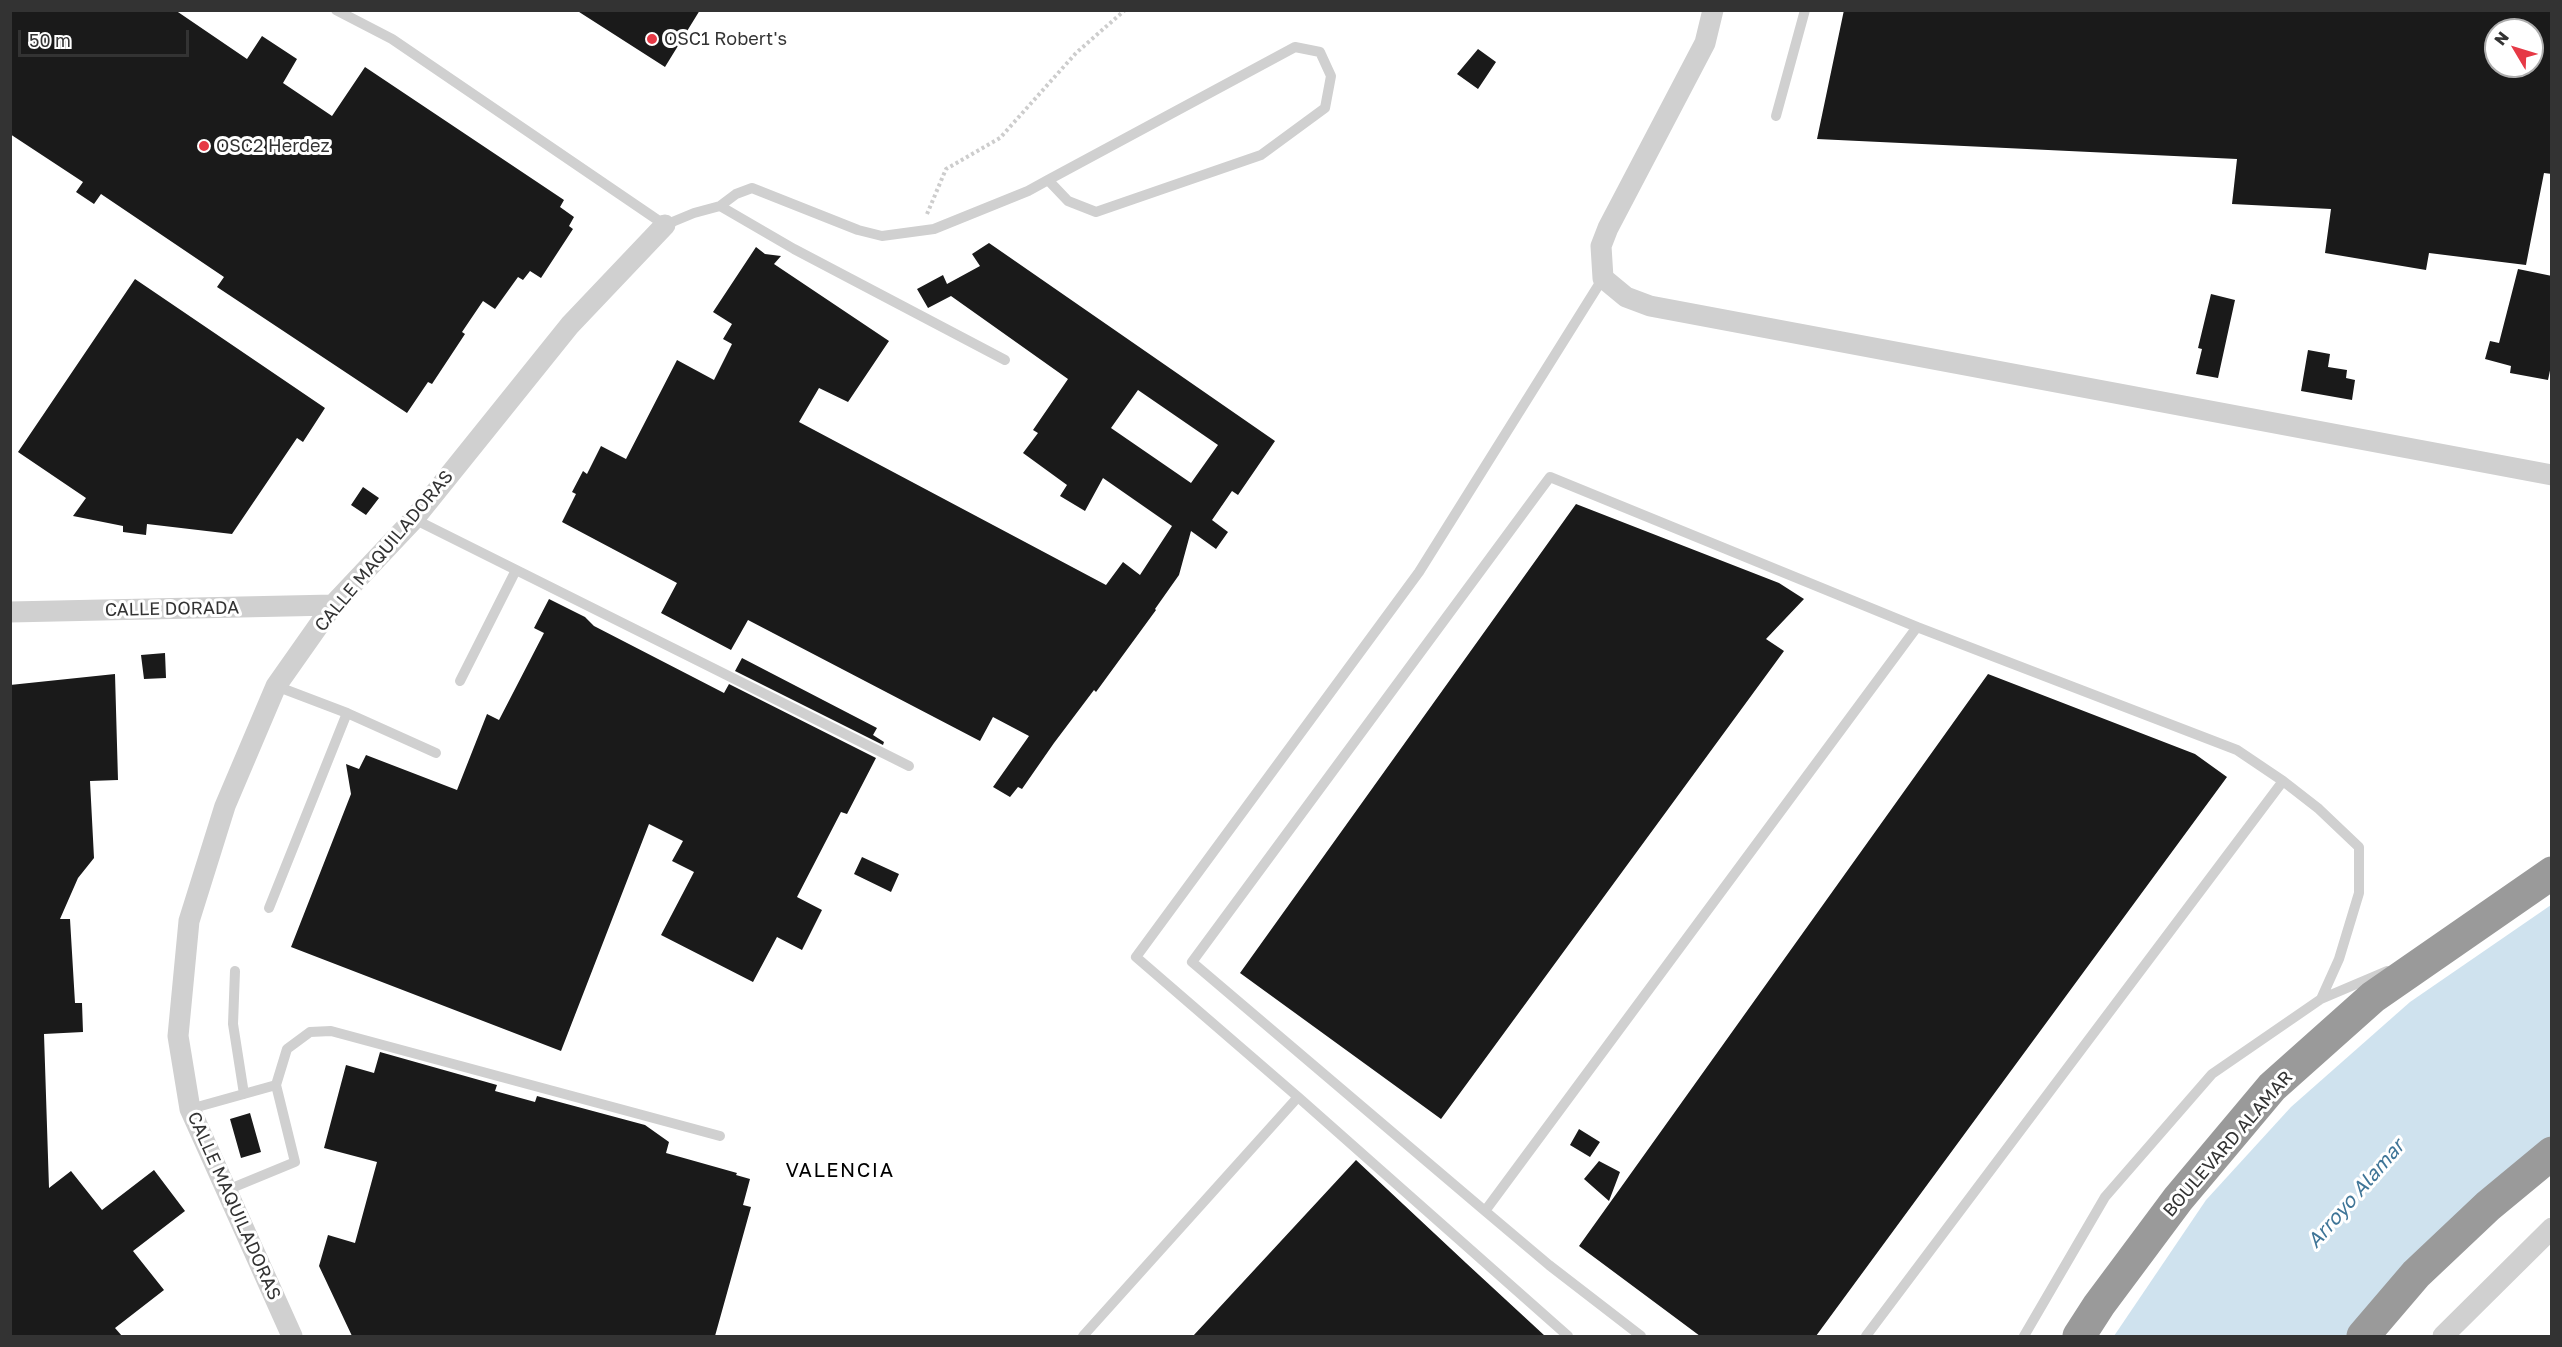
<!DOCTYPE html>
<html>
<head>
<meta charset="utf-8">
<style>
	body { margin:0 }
	#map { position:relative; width:2562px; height:1347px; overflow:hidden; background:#fff; font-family:"Golos Text",sans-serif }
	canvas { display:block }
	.frame { position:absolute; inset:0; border:12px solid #333; pointer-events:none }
	.north { position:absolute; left:2484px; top:18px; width:60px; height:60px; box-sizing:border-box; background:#fff; border:2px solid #adadad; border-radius:50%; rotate:308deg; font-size:16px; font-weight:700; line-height:24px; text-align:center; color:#333 }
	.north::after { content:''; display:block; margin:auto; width:21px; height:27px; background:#e63946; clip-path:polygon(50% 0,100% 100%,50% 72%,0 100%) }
	.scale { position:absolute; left:18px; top:30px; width:171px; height:27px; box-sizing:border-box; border:3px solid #333; border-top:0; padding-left:8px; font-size:18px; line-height:21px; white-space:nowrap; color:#333; -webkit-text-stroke:4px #fff; paint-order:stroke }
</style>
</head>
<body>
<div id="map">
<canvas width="2562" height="1347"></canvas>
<div class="frame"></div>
<div class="north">N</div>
<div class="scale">50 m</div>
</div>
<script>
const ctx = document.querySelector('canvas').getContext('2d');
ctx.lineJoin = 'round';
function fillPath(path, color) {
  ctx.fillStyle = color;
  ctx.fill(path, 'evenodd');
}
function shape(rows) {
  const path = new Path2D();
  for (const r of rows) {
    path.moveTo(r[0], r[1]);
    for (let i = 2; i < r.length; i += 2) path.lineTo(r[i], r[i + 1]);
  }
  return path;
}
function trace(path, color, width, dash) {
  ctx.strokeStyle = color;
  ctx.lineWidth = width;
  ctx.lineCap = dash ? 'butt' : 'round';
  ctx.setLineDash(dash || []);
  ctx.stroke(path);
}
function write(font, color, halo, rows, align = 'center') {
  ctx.font = font + ' "Golos Text",sans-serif';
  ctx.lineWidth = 6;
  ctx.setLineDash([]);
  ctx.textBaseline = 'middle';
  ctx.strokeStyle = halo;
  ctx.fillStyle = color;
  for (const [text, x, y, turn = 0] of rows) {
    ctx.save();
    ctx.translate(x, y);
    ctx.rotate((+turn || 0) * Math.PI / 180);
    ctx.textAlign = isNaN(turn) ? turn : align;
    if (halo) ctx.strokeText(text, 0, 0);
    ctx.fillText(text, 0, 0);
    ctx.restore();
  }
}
const water = shape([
	[2551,905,2551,1139,2348,1336,2114,1336,2206,1200,2291,1107,2410,1002]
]);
const building = shape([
	[10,10,175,10,247,59,262,36,297,59,283,83,332,116,365,67,564,200,560,207,574,217,569,226,573,229,541,278,530,271,523,280,518,277,495,309,483,301,462,332,465,334,432,384,428,382,407,413,217,287,224,277,101,194,94,204,76,192,83,182,10,134],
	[576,10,700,10,665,67],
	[1844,10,2552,10,2552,174,2544,173,2526,265,2429,253,2426,270,2325,253,2331,209,2232,204,2237,159,1817,139],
	[2496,30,2532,30,2532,66,2496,66],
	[1478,49,1496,62,1478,89,1457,74],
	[989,243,1275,441,1238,495,1232,491,1212,520,1228,532,1216,549,1191,531,1179,575,1155,609,1156,610,1096,692,1094,690,1054,743,1022,789,1018,787,1010,797,993,787,1029,736,993,717,980,741,748,620,731,650,661,613,677,583,562,522,576,494,572,492,583,471,587,474,601,446,626,459,677,360,714,380,732,344,723,339,732,324,713,312,756,247,765,254,781,256,774,264,889,341,848,402,819,388,799,422,1106,585,1123,562,1140,575,1172,526,1103,478,1085,511,1060,496,1067,485,1023,453,1038,433,1033,430,1068,379,951,296,928,308,917,289,943,275,947,284,980,266,972,254],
	[1138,390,1218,445,1191,483,1111,428],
	[2518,269,2552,276,2552,361,2548,380,2510,373,2511,366,2485,359,2490,341,2499,343],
	[135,279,325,408,303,442,297,438,232,534,147,524,146,535,123,532,123,526,73,516,86,498,18,452],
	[2211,294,2235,300,2218,378,2196,374,2202,349,2198,348],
	[2308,350,2330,354,2328,367,2347,370,2346,378,2355,380,2352,400,2301,391],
	[363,487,379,498,366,515,351,505],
	[1576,504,1779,583,1804,599,1766,639,1784,651,1441,1119,1240,973],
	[549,599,585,617,594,626,724,693,729,684,876,758,847,814,841,812,797,897,822,910,802,950,777,937,753,982,661,935,694,872,672,861,683,841,649,824,561,1051,291,947,351,794,346,764,359,769,366,755,457,790,487,714,499,720,544,633,534,628],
	[165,653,166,678,144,679,141,655],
	[742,658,877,728,873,735,884,742,883,745,735,671],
	[115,674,118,780,90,781,94,858,78,878,60,919,70,919,75,1003,82,1003,83,1032,44,1034,49,1188,71,1171,102,1210,154,1170,185,1211,133,1251,164,1290,115,1328,122,1336,10,1336,10,685],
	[1988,674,2195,754,2227,777,1816,1336,1700,1336,1579,1246],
	[862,857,899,874,891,892,854,874],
	[380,1052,497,1085,495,1091,535,1102,537,1096,645,1125,669,1142,666,1153,737,1173,736,1175,750,1179,743,1205,751,1207,715,1336,352,1336,319,1266,328,1235,355,1243,377,1162,324,1148,346,1065,374,1073],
	[250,1113,261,1152,241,1158,230,1119],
	[1579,1129,1600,1142,1590,1157,1570,1145],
	[1356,1160,1466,1263,1545,1336,1193,1336],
	[1599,1161,1620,1172,1609,1201,1584,1179]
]);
const path = shape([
	[927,214,946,169,1000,138,1076,53,1125,10]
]);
const lane = shape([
	[336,10,392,39,665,225,694,213,720,206,794,249,1005,360],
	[1776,116,1805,10],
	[720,206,736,194,752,188,858,230,882,236,934,229,1028,191,1048,180,1295,47,1320,52,1331,76,1325,108,1261,155,1096,212,1068,201,1048,180],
	[414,519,909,766],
	[460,681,516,570],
	[276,686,347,713,436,753],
	[269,908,347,713],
	[235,971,233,1024,244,1094],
	[1298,1097,1568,1336],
	[190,1109,276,1085],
	[227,1190,295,1162,276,1085,287,1049,310,1032,331,1031,720,1136],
	[1485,1211,1192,962,1538,493,1550,477,1917,627],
	[1083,1336,1298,1097,1136,957,1419,572,1603,278],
	[1641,1336,1549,1265,1485,1211,1917,627,2237,750,2283,781,2319,809,2359,847,2359,893,2339,959,2321,999],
	[1866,1336,2283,781],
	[2024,1336,2105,1197,2212,1074,2321,999,2387,971]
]);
const street = shape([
	[1713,10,1705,43,1608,228,1601,246,1603,278,1626,297,1650,306,2552,475],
	[10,612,333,605],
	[292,1336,190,1109,178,1036,189,921,225,806,276,686,333,605,414,519,570,325,665,225],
	[2443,1336,2552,1228]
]);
const highway = shape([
	[2079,1336,2099,1305,2178,1199,2272,1087,2373,997,2552,873],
	[2363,1336,2416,1274,2488,1206,2552,1153]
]);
const markers = [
	[652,39,6,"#e63946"],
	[204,146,6,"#e63946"]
];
const poiNames = [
	["OSC1 Robert's",664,39],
	["OSC2 Herdez",216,146]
];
const streetNames = [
	["CALLE MAQUILADORAS",384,551,-50],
	["CALLE DORADA",172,609,-1],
	["BOULEVARD ALAMAR",2228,1144,-49],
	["CALLE MAQUILADORAS",234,1206,66]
];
const neighbourhoodNames = [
	["VALENCIA",840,1171]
];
const waterNames = [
	["Arroyo Alamar",2356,1194,-49]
];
fillPath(water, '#cfe2ee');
fillPath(building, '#1a1a1a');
trace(path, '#cdcdcd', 4, [3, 3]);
trace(lane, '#d0d0d0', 10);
trace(street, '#d0d0d0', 21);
trace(highway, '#9a9a9a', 33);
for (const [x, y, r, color] of markers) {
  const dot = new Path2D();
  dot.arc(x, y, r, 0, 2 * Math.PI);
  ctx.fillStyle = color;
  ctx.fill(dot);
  trace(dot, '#fff', 2);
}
write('18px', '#333', '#fff', poiNames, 'left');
write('18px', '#333', '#fff', streetNames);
ctx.letterSpacing = '1.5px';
write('20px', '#000', '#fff', neighbourhoodNames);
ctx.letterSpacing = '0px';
write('italic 20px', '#3f7597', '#fff', waterNames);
</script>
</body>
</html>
